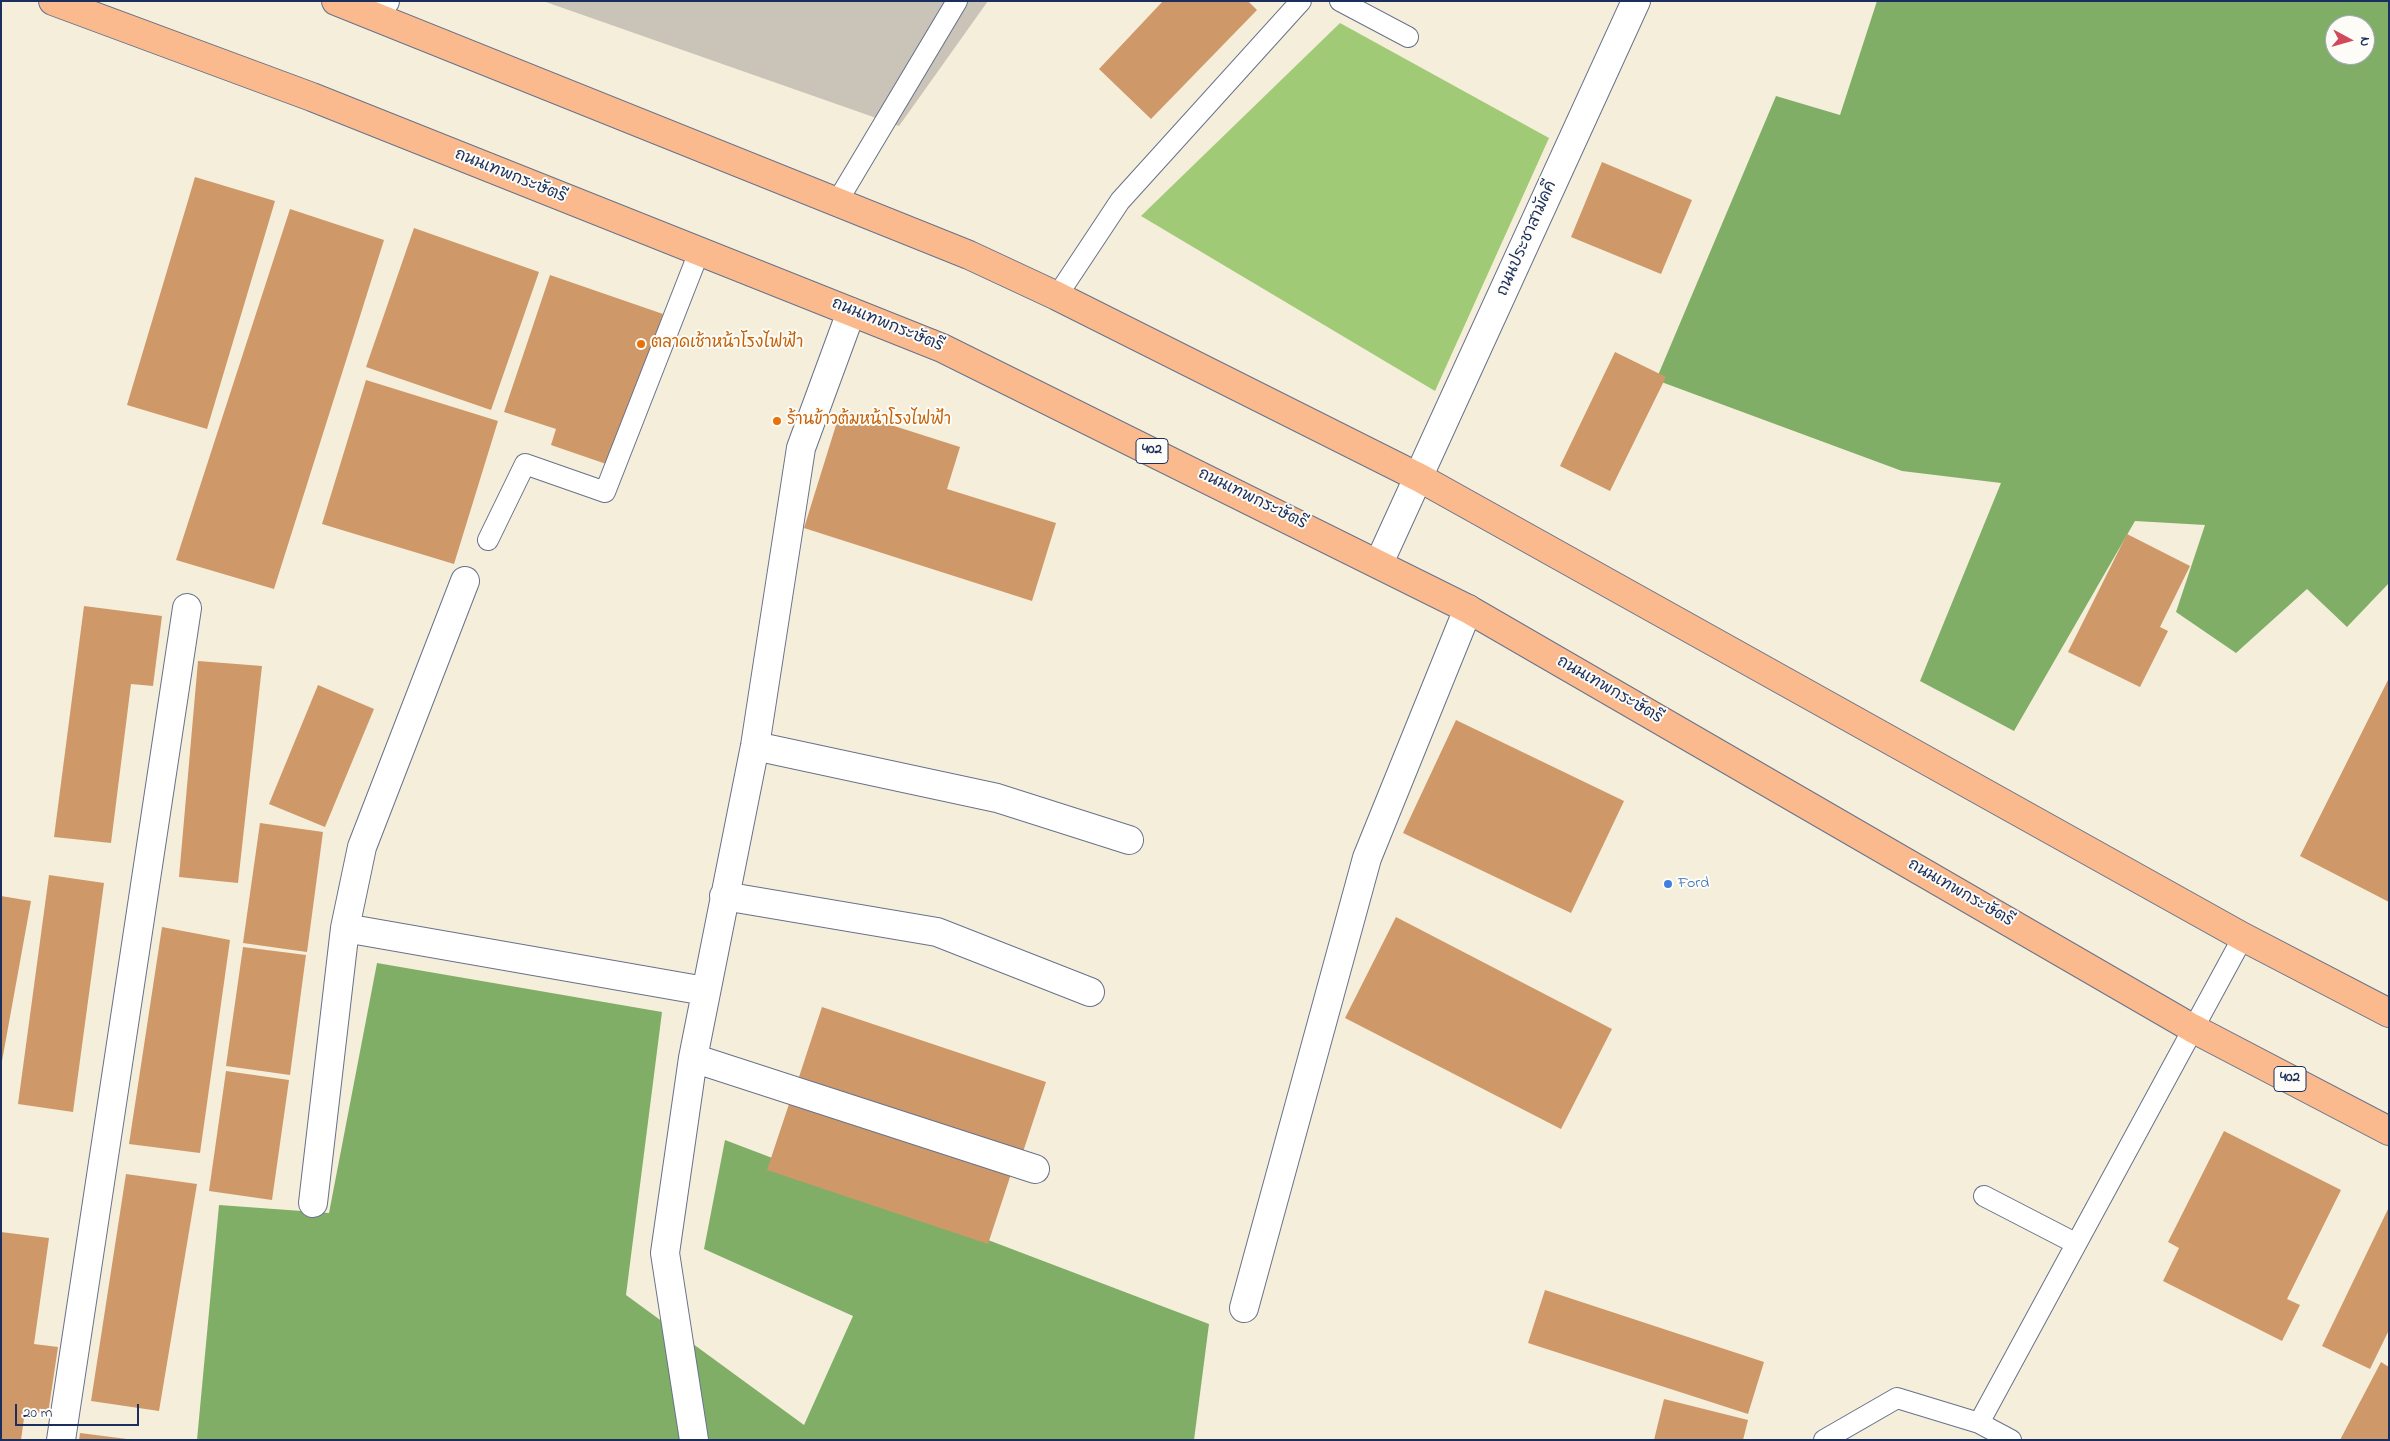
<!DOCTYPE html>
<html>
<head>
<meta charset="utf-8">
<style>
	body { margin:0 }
	#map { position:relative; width:2390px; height:1441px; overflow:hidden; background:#f5eedb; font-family:"Indie Flower",sans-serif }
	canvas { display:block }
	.frame { position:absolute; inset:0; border:2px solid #1b2f5e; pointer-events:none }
	.north { position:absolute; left:2325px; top:15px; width:50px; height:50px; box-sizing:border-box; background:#fdfcf7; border:1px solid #a3aaba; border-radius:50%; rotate:96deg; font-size:14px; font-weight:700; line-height:20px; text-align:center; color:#1b2f5e }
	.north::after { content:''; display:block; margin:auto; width:18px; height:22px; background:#d1495b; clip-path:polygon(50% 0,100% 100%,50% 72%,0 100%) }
	.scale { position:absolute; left:15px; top:1404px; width:124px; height:22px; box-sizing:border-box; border:2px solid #1b2f5e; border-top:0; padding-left:6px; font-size:15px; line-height:18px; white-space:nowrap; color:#1b2f5e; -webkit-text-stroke:4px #fdfcf7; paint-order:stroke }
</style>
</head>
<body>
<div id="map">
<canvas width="2390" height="1441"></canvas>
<div class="frame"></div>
<div class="north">N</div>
<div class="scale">20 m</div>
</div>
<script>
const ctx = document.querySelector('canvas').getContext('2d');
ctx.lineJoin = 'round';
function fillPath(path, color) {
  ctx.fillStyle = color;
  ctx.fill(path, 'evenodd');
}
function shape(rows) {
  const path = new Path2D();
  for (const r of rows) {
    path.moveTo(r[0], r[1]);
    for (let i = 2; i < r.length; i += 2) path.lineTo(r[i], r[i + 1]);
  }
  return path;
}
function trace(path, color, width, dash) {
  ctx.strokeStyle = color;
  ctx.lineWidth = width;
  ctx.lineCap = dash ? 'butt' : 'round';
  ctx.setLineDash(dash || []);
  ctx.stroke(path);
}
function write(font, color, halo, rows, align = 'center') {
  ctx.font = font + ' "Indie Flower","Playpen Sans Thai",sans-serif';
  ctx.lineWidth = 4;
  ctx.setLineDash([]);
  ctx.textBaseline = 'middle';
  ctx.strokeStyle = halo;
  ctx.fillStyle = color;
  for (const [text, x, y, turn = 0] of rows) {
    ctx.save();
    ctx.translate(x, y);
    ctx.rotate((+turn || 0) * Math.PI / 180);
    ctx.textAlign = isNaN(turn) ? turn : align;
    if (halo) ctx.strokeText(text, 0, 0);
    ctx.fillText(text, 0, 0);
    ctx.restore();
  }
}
const industrial = shape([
	[543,1,988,1,899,126]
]);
const green = shape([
	[1340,23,1549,138,1435,391,1141,216]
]);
const forest = shape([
	[1877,1,2389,1,2389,583,2347,627,2307,589,2236,653,2176,612,2205,525,2135,521,2014,731,1920,681,2001,483,1902,471,1656,380,1776,96,1840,115],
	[2335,25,2365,25,2365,55,2335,55],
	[377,963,662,1012,626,1295,804,1425,853,1316,704,1249,725,1140,1209,1324,1194,1440,197,1440,219,1205,329,1213]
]);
const building = shape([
	[1163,1,1248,1,1257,10,1151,119,1099,69],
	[1602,162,1692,200,1661,274,1571,237],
	[195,177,275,201,207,429,127,405],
	[290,209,384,240,274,589,176,560],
	[414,228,539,272,491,410,366,367],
	[550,275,663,314,612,466,551,445,556,429,504,412],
	[1615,352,1666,377,1610,491,1560,466],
	[366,380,498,421,454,564,322,524],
	[841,409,960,447,947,489,1056,523,1032,601,804,528],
	[2127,534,2190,566,2160,627,2168,631,2140,687,2068,652],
	[84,606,162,616,153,686,131,684,111,843,54,837],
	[198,661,262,666,238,883,179,877],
	[2389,678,2389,902,2300,856],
	[318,685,374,709,325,827,269,804],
	[1456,720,1624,801,1571,913,1403,833],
	[260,823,323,832,307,952,243,943],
	[49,875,104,883,73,1112,18,1104],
	[1,896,31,901,2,1061,1,1061],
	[1396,917,1612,1029,1561,1129,1345,1018],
	[162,927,230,940,200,1153,129,1144],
	[243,947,306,955,290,1075,226,1066],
	[822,1007,1046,1082,1023,1152,799,1077],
	[226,1071,289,1080,272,1200,209,1191],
	[790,1101,1011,1174,988,1244,767,1170],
	[2224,1131,2341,1190,2287,1299,2300,1305,2282,1341,2163,1281,2179,1248,2168,1242],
	[126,1174,197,1184,159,1411,91,1401],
	[2389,1207,2389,1330,2370,1369,2322,1346],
	[1,1232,49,1238,34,1344,58,1347,48,1414,25,1411,21,1440,1,1440],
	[1545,1290,1764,1362,1748,1414,1528,1343],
	[2381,1362,2389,1367,2389,1440,2340,1440],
	[1664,1399,1748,1420,1743,1440,1654,1440],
	[80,1433,127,1439,127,1440,79,1440]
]);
const service = shape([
	[1340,1,1408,37],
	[837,202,957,1],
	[1057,296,1120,201,1301,1],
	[488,540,525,464,605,492,699,252],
	[1984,1196,2075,1243],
	[1979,1423,2243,937],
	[1824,1440,1897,1398,1979,1423,2011,1440]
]);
const minor = shape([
	[371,13,385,1],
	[755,746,997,798,1129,840],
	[724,896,937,932,1090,992],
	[345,928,705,991],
	[693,1058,1035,1169],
	[313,1203,345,928,362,847,465,581],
	[1244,1308,1367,858,1468,609],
	[61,1440,187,608],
	[694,1440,665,1253,693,1058,755,746,801,448,851,312]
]);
const tertiary = shape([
	[1379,563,1636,1]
]);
const primary = shape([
	[53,1,312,97,942,348,1468,609,2192,1028,2389,1131],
	[336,1,969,255,1057,296,1420,478,2243,937,2389,1013]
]);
const markers = [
	[641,344,5,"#e8710a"],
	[777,421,5,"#e8710a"],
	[1668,884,5,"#3f7fe0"]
];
const shields = [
	[1152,451,32],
	[2290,1079,32]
];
const shieldNames = [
	["402",1152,451],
	["402",2290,1079]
];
const streetNames = [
	["ถนนเทพกระษัตรี",510,177,22],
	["ถนนประชาสามัคคี",1528,239,-66],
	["ถนนเทพกระษัตรี",887,326,22],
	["ถนนเทพกระษัตรี",1252,500,26],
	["ถนนเทพกระษัตรี",1609,691,30],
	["ถนนเทพกระษัตรี",1960,894,30]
];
const foodNames = [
	["ตลาดเช้าหน้าโรงไฟฟ้า",651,344],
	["ร้านข้าวต้มหน้าโรงไฟฟ้า",787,421]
];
const shopNames = [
	["Ford",1678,884]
];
fillPath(industrial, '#c9c3b8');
fillPath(green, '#a0ca76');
fillPath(forest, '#80ae67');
fillPath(building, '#cf9868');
trace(service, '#67728a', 22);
trace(minor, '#67728a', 30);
trace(tertiary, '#67728a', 30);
trace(primary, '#67728a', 30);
trace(service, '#fff', 20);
trace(minor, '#fff', 28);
trace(tertiary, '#fff', 28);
trace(primary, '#fbba8d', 28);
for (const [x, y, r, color] of markers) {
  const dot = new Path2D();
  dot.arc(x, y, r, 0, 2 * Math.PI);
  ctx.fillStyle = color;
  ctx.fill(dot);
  trace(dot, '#fdfcf7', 2);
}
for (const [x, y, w] of shields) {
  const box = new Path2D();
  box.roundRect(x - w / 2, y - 12.5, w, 25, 4);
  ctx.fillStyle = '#fdfcf7';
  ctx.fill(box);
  trace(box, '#1b2f5e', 1);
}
write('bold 15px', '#1b2f5e', null, shieldNames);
write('16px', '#1b2f5e', '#fdfcf7', streetNames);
write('16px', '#c56008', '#fdfcf7', foodNames, 'left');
write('16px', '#366cbe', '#fdfcf7', shopNames, 'left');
</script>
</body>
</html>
